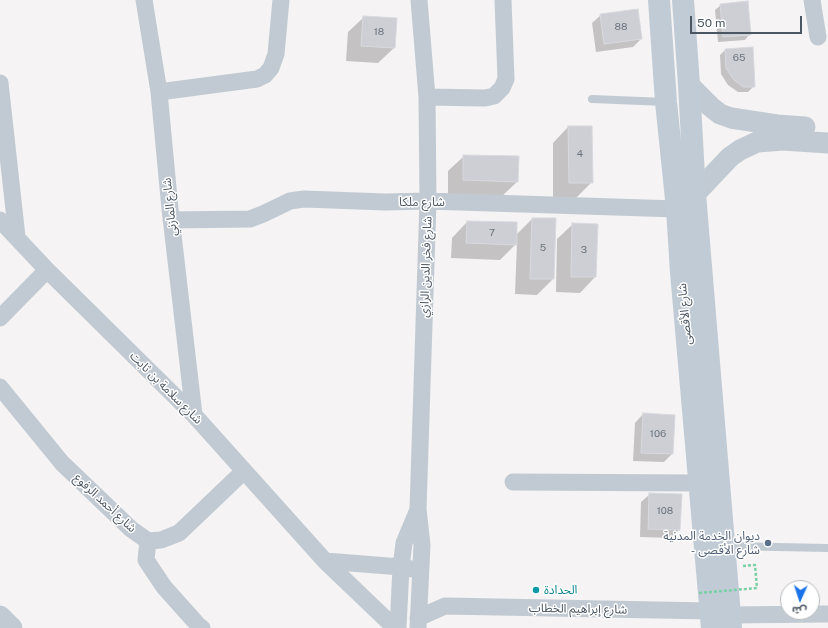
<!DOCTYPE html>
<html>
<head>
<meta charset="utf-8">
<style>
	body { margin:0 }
	#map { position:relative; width:828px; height:628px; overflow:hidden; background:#f5f3f3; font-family:"Public Sans","Noto Sans Arabic",sans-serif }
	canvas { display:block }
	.north { position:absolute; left:780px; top:580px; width:40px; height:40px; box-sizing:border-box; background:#fff; border:1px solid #b7bbc0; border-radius:50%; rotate:183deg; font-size:11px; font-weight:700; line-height:16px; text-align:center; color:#4a5661 }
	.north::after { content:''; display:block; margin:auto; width:14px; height:18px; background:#1a73e8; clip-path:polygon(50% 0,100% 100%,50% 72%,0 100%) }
	.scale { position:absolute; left:690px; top:16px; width:112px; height:18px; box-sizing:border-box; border:2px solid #4a5661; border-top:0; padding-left:5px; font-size:12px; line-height:14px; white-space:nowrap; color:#4a5661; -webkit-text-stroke:3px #fff; paint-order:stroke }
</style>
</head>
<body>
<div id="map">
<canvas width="828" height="628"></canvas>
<div class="north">ش</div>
<div class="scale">50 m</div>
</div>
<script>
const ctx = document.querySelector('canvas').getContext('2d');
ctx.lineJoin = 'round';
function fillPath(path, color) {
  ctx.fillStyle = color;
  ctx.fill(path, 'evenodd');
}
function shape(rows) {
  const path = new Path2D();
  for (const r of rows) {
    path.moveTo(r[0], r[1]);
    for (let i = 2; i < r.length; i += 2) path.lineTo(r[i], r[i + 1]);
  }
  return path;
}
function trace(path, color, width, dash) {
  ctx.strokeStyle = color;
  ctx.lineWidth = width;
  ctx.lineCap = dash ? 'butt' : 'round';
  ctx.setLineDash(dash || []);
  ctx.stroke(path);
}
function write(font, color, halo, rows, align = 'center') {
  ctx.font = font + ' "Public Sans","Noto Sans Arabic",sans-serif';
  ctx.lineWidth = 3;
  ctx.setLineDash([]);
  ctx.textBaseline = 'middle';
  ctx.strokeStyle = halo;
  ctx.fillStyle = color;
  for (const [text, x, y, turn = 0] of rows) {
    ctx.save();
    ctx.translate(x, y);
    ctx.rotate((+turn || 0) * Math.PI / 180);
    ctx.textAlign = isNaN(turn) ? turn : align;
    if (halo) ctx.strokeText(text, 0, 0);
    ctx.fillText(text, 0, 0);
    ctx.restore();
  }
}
const shadow = shape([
	[721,5,750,34,745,40,718,42,715,10],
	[601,15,641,39,633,47,596,52,592,23],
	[364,17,394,48,378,63,346,61,348,32],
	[725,50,754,86,748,92,738,92,728,85,721,74,720,55],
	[568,127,592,182,576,198,553,198,553,143],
	[464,156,517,182,501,197,448,195,448,171],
	[532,219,555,219,553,279,537,295,515,294,517,243,500,260,451,258,452,238,467,222,516,235],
	[573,224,595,277,580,293,556,292,557,239],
	[643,414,672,454,664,462,633,461,635,423],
	[650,494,679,530,671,538,640,537,641,502]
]);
const building = shape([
	[748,1,751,35,723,37,720,4,748,1],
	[638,9,642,39,604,44,600,14,638,9],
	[363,16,397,18,395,48,361,46,363,16],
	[753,47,755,87,743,87,734,80,726,68,725,49,753,47],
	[568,126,592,126,593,183,569,183,568,126],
	[463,155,519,156,518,182,463,180,463,155],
	[532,218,556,218,554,279,530,279,532,218],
	[467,221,517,222,517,245,466,243,467,221],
	[572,223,598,224,596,277,571,277,572,223],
	[643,413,675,415,673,454,641,453,643,413],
	[649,493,682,494,680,530,648,529,649,493]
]);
const path = shape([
	[743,566,755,565,757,588]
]);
const service = shape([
	[592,99,666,102],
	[725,546,828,548]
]);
const minor = shape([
	[144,0,159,92,170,209,194,415],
	[812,0,818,37],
	[0,83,17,237],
	[159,92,257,79,265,75,271,68,276,54,281,0],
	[427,97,485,98,494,96,502,88,506,79,503,0],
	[0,220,47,270,194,415,325,561,395,628],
	[171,220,250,219,263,214,290,201,304,199,385,202,428,201,677,209],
	[0,318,47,270],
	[0,387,62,463,131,529,148,541,161,540,179,533,244,471],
	[513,482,699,483],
	[148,541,146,560,164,587,198,625,202,628],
	[325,561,401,567,412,569],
	[729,615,828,614],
	[418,618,445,606,710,611],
	[398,628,401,567,404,543,417,512],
	[418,628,422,545,418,509,428,201,427,97,419,0]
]);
const tertiary = shape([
	[689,85,711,107,720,114,731,118,777,125,805,127],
	[695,194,730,157,740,150,757,142,783,140,828,143],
	[0,616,12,628]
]);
const secondary = shape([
	[659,0,666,102,677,209,681,272,712,628],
	[683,0,689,85,695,194,731,628]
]);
const pathBridge = shape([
	[699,593,757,588]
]);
const markers = [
	[768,543,4,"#5c6f8a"],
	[536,590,4,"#0f9aa8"]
];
const numberNames = [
	["88",621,27],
	["18",379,32],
	["65",739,58],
	["4",580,154],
	["7",492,233],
	["5",543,248],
	["3",584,250],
	["106",658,434],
	["108",665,511]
];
const streetNames = [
	["شارع ملكا",422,202],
	["شارع المازني",170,207,-96],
	["شارع فخر الدين الرازي",426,267,-88],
	["شارع الأقصى",685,314,-95],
	["شارع سلامة بن ثابت",166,388,45],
	["شارع أحمد الرفوع",105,503,43],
	["شارع إبراهيم الخطاب",578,609,1]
];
const serviceNames = [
	["ديوان الخدمة المدنية",760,536],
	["- شارع الأقصى",760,550]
];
const cultureNames = [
	["الحدادة",544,590]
];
fillPath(shadow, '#0003');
fillPath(building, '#cdcfd5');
trace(building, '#d7d9de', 1);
trace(path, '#7ad0a6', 2.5, [3, 2]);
trace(service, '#c1cad2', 8);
trace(minor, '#c1cad2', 17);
trace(tertiary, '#c1cad2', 21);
trace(secondary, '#c1cbd6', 22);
trace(pathBridge, '#7ad0a6', 2.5, [3, 2]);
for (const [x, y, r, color] of markers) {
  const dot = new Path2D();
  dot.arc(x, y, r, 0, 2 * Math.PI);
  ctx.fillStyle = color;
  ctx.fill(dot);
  trace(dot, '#fff', 1.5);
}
write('10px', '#6b747e', null, numberNames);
write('12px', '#4a5661', '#fff', streetNames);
write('12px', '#4e5e75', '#fff', serviceNames, 'right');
write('12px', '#0d838f', '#fff', cultureNames, 'left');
</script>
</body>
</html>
